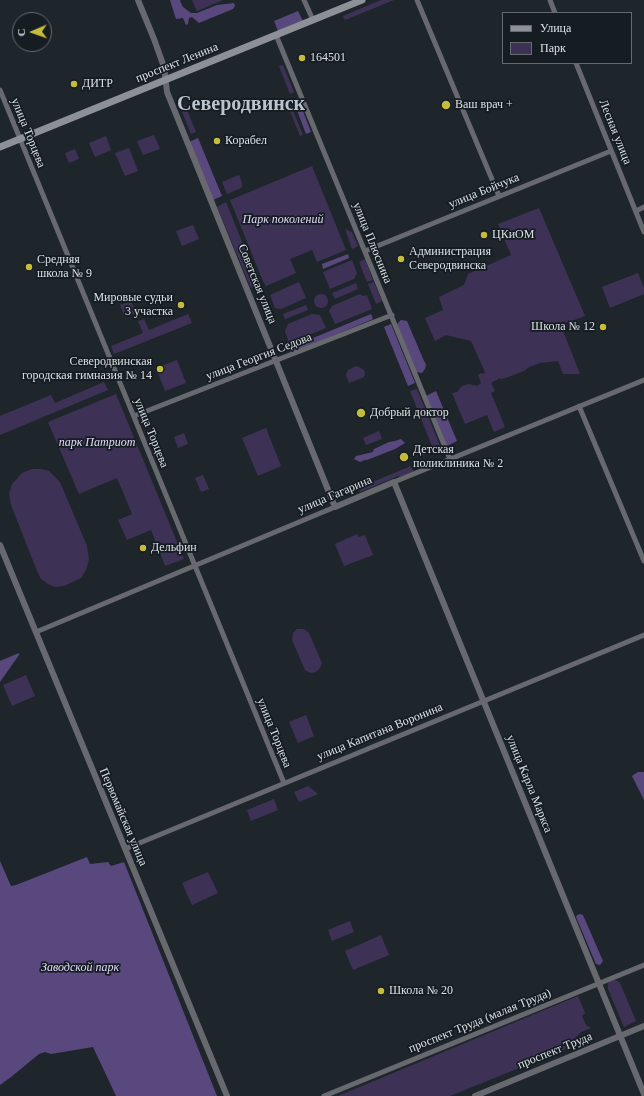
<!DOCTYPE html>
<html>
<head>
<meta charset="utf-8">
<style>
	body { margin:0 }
	#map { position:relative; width:644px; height:1096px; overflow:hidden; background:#1e262c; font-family:"Times New Roman",serif }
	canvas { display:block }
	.legend { position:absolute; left:502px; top:12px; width:130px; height:52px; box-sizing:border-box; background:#151c22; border:1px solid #646a70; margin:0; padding:5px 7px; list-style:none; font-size:12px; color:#dbe0e4 }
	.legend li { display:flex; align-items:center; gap:8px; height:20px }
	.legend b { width:20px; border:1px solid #646a70 }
	.north { position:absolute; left:12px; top:12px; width:40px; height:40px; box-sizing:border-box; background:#151c22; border:1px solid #646a70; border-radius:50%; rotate:268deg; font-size:11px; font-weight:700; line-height:16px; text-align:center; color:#dbe0e4 }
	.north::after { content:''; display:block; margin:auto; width:14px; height:18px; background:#c6bc3c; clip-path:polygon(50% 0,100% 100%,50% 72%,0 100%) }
</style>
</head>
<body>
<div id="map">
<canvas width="644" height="1096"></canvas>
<ul class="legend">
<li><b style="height:5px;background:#8e9097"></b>Улица</li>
<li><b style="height:11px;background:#3d3256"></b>Парк</li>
</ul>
<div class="north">С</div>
</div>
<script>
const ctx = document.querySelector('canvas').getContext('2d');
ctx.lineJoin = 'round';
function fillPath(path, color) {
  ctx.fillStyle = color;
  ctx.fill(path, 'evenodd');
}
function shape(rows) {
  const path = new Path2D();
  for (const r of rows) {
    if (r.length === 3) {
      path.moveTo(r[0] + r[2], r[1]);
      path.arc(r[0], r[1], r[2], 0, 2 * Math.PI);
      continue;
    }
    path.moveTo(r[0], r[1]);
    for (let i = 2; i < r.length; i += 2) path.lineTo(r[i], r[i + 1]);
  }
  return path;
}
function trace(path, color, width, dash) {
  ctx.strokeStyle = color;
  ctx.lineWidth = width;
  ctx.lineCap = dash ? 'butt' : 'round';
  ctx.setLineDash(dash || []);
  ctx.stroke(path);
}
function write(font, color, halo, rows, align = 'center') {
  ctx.font = font + ' "Times New Roman",serif';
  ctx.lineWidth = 3.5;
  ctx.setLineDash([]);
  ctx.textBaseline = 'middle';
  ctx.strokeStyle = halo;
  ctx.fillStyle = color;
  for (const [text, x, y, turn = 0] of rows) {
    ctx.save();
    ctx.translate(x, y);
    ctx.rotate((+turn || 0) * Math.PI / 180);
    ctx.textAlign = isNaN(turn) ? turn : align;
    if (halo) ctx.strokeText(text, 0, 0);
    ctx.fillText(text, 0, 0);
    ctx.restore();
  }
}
const green = shape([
	[192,0,223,0,197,11],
	[381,0,394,0,345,20,343,16],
	[283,65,294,92,290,94,279,66],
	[289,101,303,135,300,136,287,104,284,105,283,104],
	[185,105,196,132,191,134,180,107],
	[154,135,160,149,143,155,137,141],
	[106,136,111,150,95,157,89,143],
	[129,148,138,171,125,176,115,153],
	[75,149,79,159,69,163,65,153],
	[312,166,346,250,317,262,312,250,290,259,296,273,266,286,263,281,230,200],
	[239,175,242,183,242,186,241,188,227,194,222,182],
	[226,202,259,284,251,288,217,207],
	[539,208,585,316,566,323,565,321,560,323,580,374,563,374,558,361,540,363,529,367,524,371,508,377,501,379,500,378,491,383,495,391,491,393,505,427,494,432,487,415,465,424,452,393,457,392,462,386,469,384,477,386,480,384,481,383,478,375,481,373,483,374,485,372,471,341,446,335,435,341,425,318,443,310,439,297,464,285,468,274,511,255,498,224],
	[193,225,199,239,182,246,176,231],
	[345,229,352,232,358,246,352,249],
	[365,259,373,280,367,282,359,262],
	[352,260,357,273,354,279,330,289,323,272],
	[638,273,644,288,644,294,610,308,602,287],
	[299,282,306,298,281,309,275,308,270,295],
	[374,282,382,301,376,304,368,284],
	[356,283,358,289,335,299,332,293],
	[321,301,7],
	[360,294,363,296,367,295,372,309,335,324,329,311,332,306],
	[131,301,136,313,125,317,120,305],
	[306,305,308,310,285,319,283,314],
	[188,314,192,323,114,354,111,346,143,333,138,321,144,319,149,330],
	[312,314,320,315,326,328,289,343,285,331,288,324],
	[177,360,186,383,165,391,156,368],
	[356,366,363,369,365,372,364,377,349,383,346,375,347,372,348,370],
	[104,382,108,390,0,435,0,416,51,395,55,403],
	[417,389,441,448,420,457,418,452,432,446,410,391],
	[116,394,184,559,165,566,151,530,127,540,118,520,132,514,117,478,79,494,48,422],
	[266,428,281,466,258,476,242,438],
	[379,431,382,439,366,445,363,438],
	[184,433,188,444,178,448,174,437],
	[411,466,414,472,401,477,398,476,360,492,358,488],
	[32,469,41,469,49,471,60,482,87,546,89,559,86,570,81,578,64,586,55,587,48,584,41,579,37,571,11,505,9,494,12,484,22,473],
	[203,475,209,489,201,492,195,478],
	[357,534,359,537,365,535,373,555,344,566,335,544],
	[297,629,304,629,309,633,322,663,320,668,316,672,310,673,305,670,292,640,293,633],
	[26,675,35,696,12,706,3,685],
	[306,715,314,736,298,743,289,722],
	[308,786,318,794,299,802,294,792],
	[274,799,278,810,251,821,247,810],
	[208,872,218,893,192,905,182,883],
	[350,921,354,932,332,941,328,930],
	[381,935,389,955,353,970,345,951],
	[614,980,618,981,620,983,636,1021,624,1027,608,989,608,984,609,982],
	[578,996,585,1013,582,1016,586,1025,591,1028,581,1032,573,1040,576,1045,450,1096,338,1096]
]);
const forest = shape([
	[170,0,181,0,180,1,183,7,191,13,197,13,217,5,234,3,235,6,233,9,199,23,192,17,189,18,188,24,186,25,183,18,176,19],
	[298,11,303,21,278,31,274,21],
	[298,98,311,132,306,134,293,100],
	[198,138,222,196,213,200,189,142],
	[348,254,349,258,323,269,322,264],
	[371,314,373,319,291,353,289,348],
	[401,320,407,321,424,361,426,364,425,369,422,373,416,372,397,326,398,323],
	[391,324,415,383,408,386,384,327],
	[436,391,457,441,447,446,426,396],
	[401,439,405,443,395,449,367,460,365,460,360,462,354,459,356,456,373,452,374,449,389,442,395,441],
	[19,653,19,655,0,682,0,661],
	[638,772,644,772,644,800,632,776],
	[87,857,90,864,108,862,111,866,124,862,217,1096,116,1096,93,1047,51,1054,45,1052,39,1054,11,1077,0,1085,0,861,11,886,16,885],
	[580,914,583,915,603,961,600,965,596,964,576,917,577,915]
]);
const minor = shape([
	[304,0,313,20],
	[417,0,499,196],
	[550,0,555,13],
	[276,35,450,459],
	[576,63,644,232],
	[0,90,284,783],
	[636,211,644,207],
	[365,251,611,151],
	[579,406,644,561],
	[134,416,392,315],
	[394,482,644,380],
	[36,632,335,507],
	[125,849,644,635],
	[324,1096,644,965]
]);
const tertiary = shape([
	[138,0,154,39,164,67,167,92,335,507,394,482,644,1094],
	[0,545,227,1096],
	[475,1096,644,1026]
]);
const secondary = shape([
	[0,147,362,0]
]);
const markers = [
	[302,58,4,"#c6bc3c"],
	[74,84,4,"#c6bc3c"],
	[446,105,5,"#c6bc3c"],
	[217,141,4,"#c6bc3c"],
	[484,235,4,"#c6bc3c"],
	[401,259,4,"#c6bc3c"],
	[29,267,4,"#c6bc3c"],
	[181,305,4,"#c6bc3c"],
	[603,327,4,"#c6bc3c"],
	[160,369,4,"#c6bc3c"],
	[361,413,5,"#c6bc3c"],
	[404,457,5,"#c6bc3c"],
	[143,548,4,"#c6bc3c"],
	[381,991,4,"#c6bc3c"]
];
const poiNames = [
	["164501",310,58],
	["ДИТР",82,84],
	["Ваш врач +",455,105],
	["Корабел",225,141],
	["ЦКиОМ",492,235],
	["Администрация",409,252],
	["Северодвинска",409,266],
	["Средняя",37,260],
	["школа № 9",37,274],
	["Мировые судьи",173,298,"right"],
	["3 участка",173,312,"right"],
	["Школа № 12",595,327,"right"],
	["Северодвинская",152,362,"right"],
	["городская гимназия № 14",152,376,"right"],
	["Добрый доктор",370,413],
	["Детская",413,450],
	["поликлиника № 2",413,464],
	["Дельфин",151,548],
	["Школа № 20",389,991]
];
const streetNames = [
	["проспект Ленина",177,63,-22],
	["Лесная улица",615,132,68],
	["улица Торцева",28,133,68],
	["улица Бойчука",484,191,-22],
	["улица Плюснина",372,243,68],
	["Советская улица",257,284,68],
	["улица Георгия Седова",259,357,-21],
	["улица Торцева",151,433,68],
	["улица Гагарина",335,495,-23],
	["улица Капитана Воронина",380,732,-22],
	["улица Торцева",274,733,68],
	["улица Карла Маркса",529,784,68],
	["Первомайская улица",123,817,67],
	["проспект Труда (малая Труда)",480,1021,-22],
	["проспект Труда",555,1051,-22]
];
const parkNames = [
	["Парк поколений",283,220],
	["парк Патриот",97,443],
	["Заводской парк",80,968]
];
const townNames = [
	["Северодвинск",241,105]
];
fillPath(green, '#3d3256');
fillPath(forest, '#59487e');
trace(minor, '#68696e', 5);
trace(tertiary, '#68696e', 6);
trace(secondary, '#8e9097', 7);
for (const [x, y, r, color] of markers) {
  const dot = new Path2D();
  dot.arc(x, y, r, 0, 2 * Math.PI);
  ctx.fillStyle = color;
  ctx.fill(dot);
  trace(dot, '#151c22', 1.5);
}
write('12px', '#dbe0e4', '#151c22', poiNames, 'left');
write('12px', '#dbe0e4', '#151c22', streetNames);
write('italic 12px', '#e2d9fb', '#151c22', parkNames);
write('bold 20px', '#bac5cd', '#151c22', townNames);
</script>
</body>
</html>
